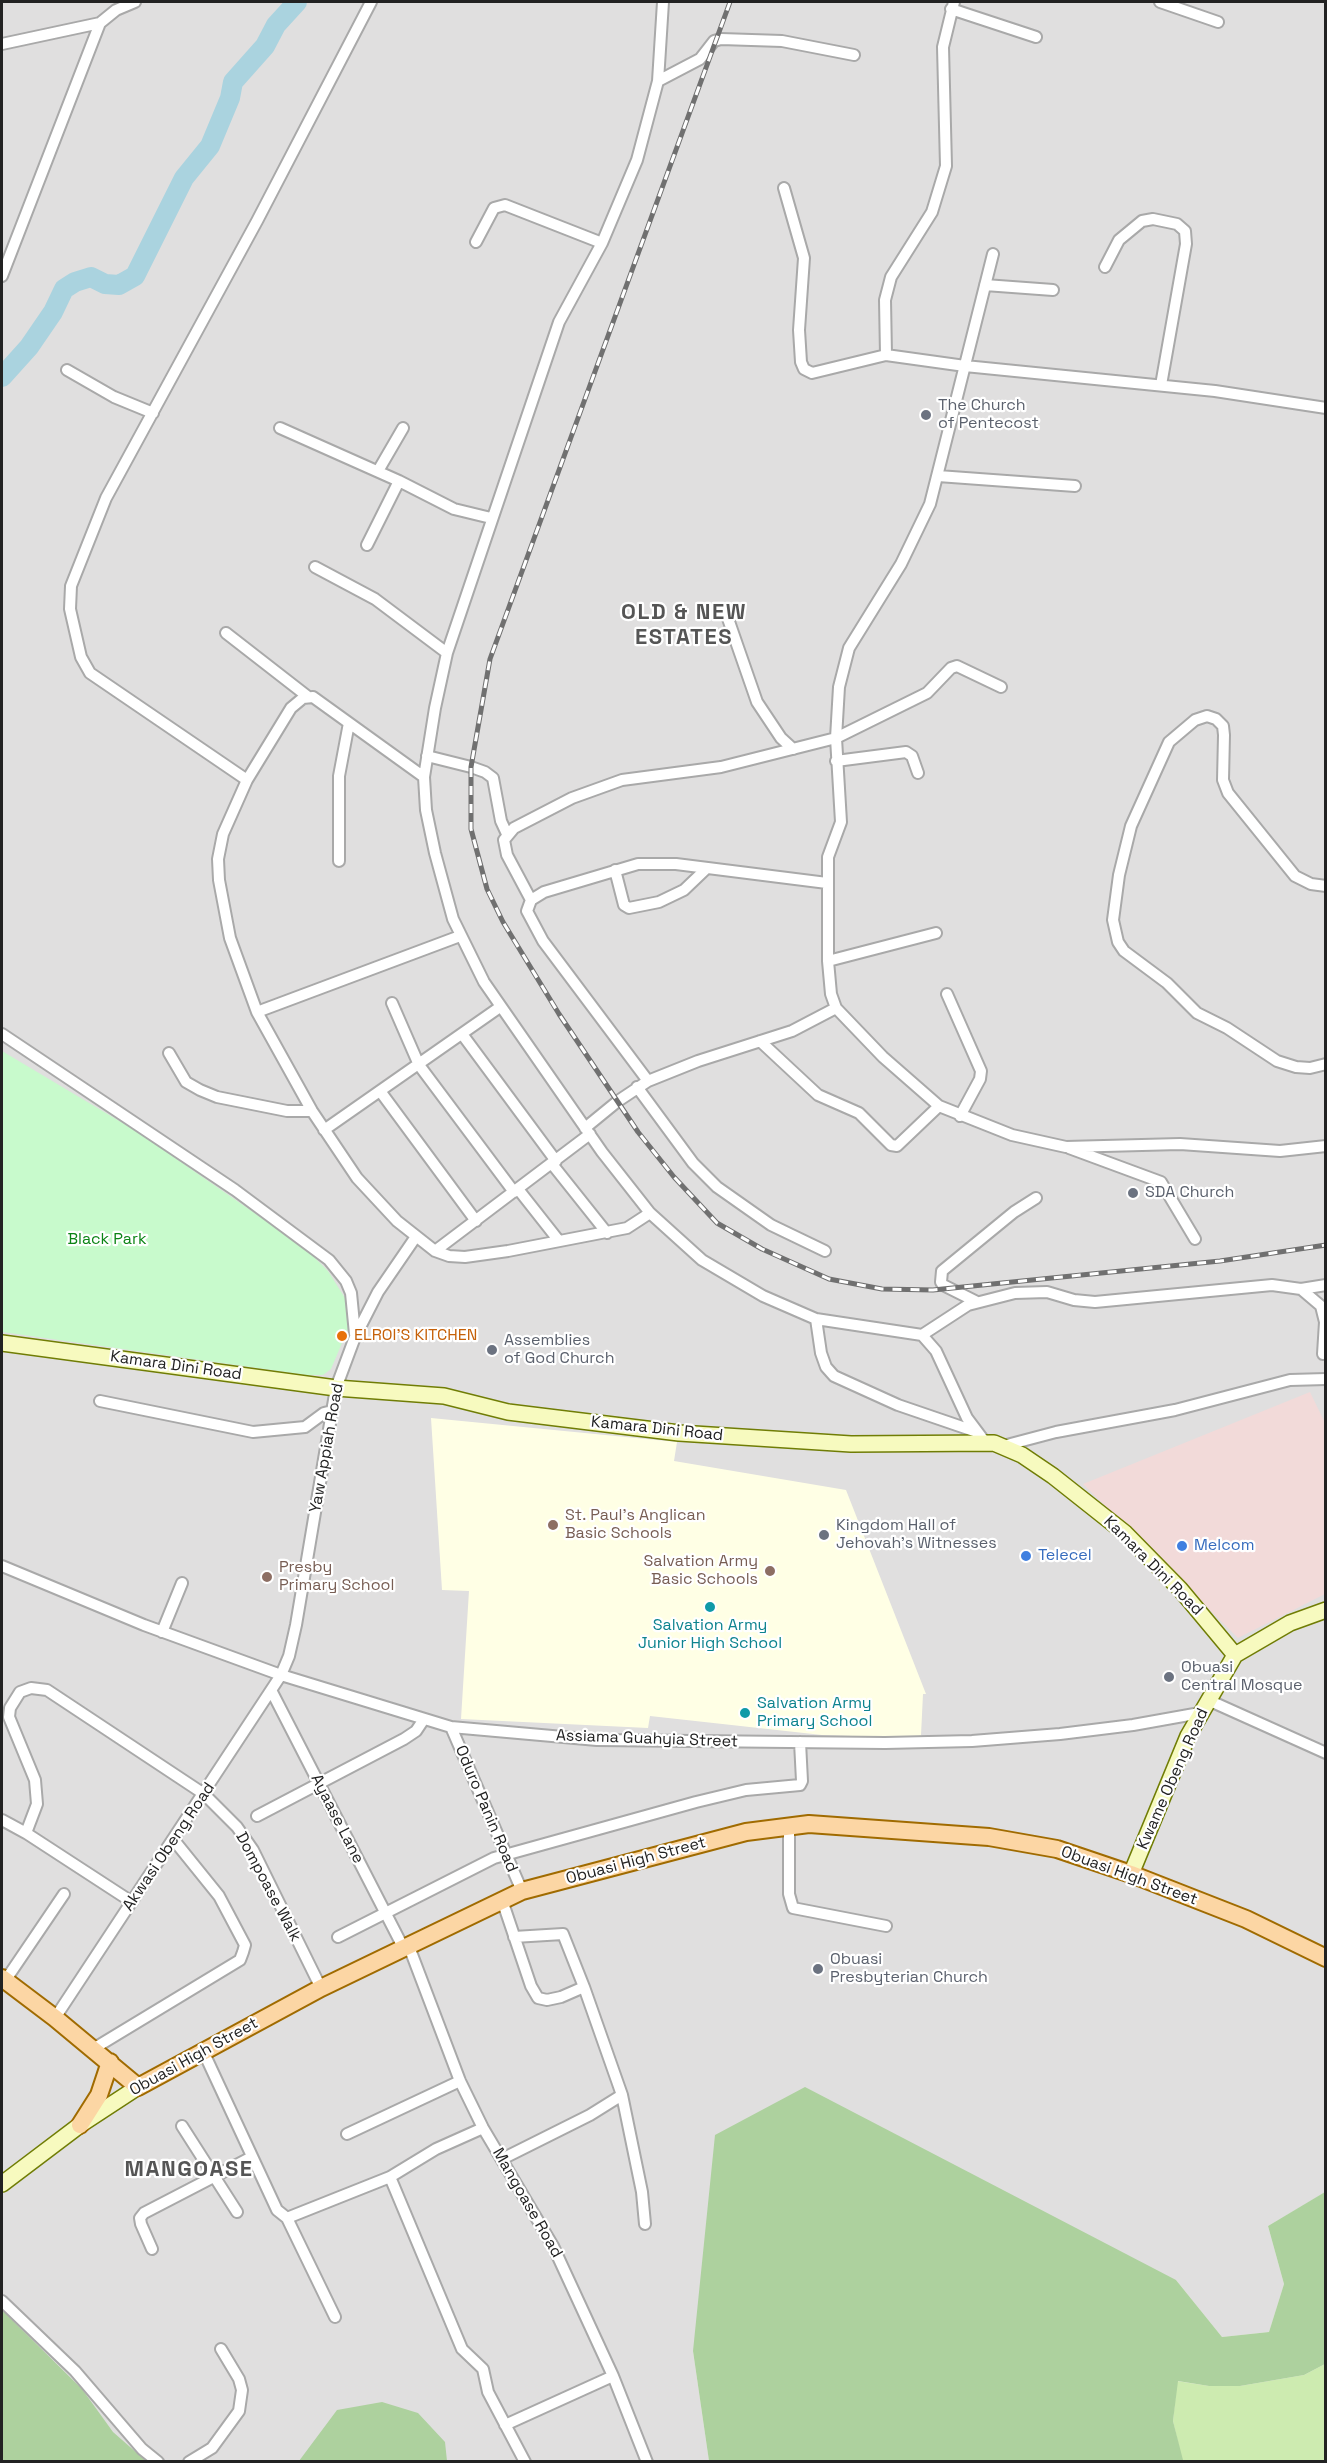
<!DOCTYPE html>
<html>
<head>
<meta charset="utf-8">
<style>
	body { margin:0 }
	#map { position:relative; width:1327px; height:2463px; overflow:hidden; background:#f2efe9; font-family:"Space Grotesk",sans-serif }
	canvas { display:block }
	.frame { position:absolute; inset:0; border:3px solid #222; pointer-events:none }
</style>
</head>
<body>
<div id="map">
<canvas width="1327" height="2463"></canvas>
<div class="frame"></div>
</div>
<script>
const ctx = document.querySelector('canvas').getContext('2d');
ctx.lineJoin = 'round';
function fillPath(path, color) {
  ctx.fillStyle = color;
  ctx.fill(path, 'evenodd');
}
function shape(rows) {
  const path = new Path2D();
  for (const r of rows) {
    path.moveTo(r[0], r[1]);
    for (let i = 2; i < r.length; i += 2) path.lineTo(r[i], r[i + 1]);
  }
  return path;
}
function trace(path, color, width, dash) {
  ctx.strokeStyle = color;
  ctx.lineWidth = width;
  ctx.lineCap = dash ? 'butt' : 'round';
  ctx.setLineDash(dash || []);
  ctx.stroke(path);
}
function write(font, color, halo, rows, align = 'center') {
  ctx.font = font + ' "Space Grotesk",sans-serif';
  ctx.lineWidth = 4.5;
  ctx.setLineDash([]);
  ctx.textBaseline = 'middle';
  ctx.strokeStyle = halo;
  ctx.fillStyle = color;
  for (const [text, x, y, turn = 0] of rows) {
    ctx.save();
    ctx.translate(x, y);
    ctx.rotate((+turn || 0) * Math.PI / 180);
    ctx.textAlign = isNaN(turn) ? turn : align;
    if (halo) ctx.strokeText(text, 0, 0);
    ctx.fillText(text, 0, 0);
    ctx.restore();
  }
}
const residential = shape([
	[2,2,1325,2,1326,2192,1268,2226,1284,2284,1269,2332,1222,2337,1176,2280,693,2351,709,2461,2,2462]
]);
const commercial = shape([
	[1310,1392,1325,1423,1325,1594,1238,1638,1083,1484]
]);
const education = shape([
	[431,1418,677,1442,674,1461,846,1490,926,1694,923,1694,921,1735,924,1738,884,1740,884,1737,822,1735,650,1716,648,1728,461,1719,469,1591,442,1590]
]);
const grass = shape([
	[1325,2364,1325,2461,1176,2461,1182,2460,1173,2421,1177,2381,1209,2386,1240,2386,1304,2375]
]);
const forest = shape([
	[805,2087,1176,2280,1222,2337,1269,2332,1284,2284,1268,2226,1325,2192,1325,2364,1304,2375,1240,2386,1209,2386,1178,2381,1173,2421,1183,2460,1176,2461,709,2461,693,2351,715,2135],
	[2,2310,82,2389,113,2432,146,2461,2,2461],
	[382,2402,418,2413,445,2442,447,2461,299,2461,337,2410]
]);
const park = shape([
	[2,1051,136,1131,305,1248,328,1271,345,1298,350,1324,331,1369,323,1375,307,1375,2,1332]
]);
const river = shape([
	[2,377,29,347,53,312,64,289,75,282,91,277,105,284,119,285,135,276,184,178,210,146,230,98,233,82,265,46,276,25,297,2]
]);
const street = shape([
	[663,2,658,81,637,160,602,243,559,322,447,653,435,708,424,777,426,810,435,853,453,919,484,982,602,1152,650,1213,702,1260,763,1296,816,1319,922,1335,936,1351,967,1418,985,1442],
	[1160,2,1218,22],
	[951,9,1036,37],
	[2,44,100,23,116,10,135,2],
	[658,81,700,59,714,41,721,39,782,41,854,55],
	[784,188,804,258,799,330,801,362,804,369,812,373,886,355,965,366,1215,391,1326,408],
	[476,242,494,208,505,205,602,243],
	[993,254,930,504,901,564,849,648,839,687,836,738,841,822,828,857,828,961,831,994,836,1008,883,1057,939,1106,1012,1135,1066,1147,1180,1144,1280,1151,1326,1146],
	[1105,267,1119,240,1142,221,1153,219,1177,224,1185,231,1186,244,1161,385],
	[2,276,100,23],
	[985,285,1053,290],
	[886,355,885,300,891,277,932,212,946,166,943,47,954,2],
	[67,370,114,397,153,413],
	[280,428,399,481],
	[378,471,403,428],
	[938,476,1075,486],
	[367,545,399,481,454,509,491,518],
	[315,567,375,599,447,653],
	[725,610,757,702,781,738,793,749],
	[226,633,307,696],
	[427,756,471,767,485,772,493,778,501,821,507,834],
	[836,761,906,752,912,756,918,773],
	[424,777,313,697,303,698,291,708,247,780,223,834,218,859,219,880,230,938,257,1012,312,1111,357,1178,397,1221,435,1251,449,1256,465,1257,508,1251,627,1228,650,1213],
	[247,780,90,673,81,657,70,609,71,586,106,498,257,221,371,2],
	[339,861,339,776,349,723],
	[615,870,624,905,629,908,659,902,684,890,707,868],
	[1326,886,1311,884,1295,876,1228,793,1223,780,1224,735,1223,726,1216,719,1207,716,1195,720,1169,742,1131,826,1119,875,1113,920,1118,942,1124,951,1167,983,1197,1013,1227,1028,1277,1061,1296,1067,1310,1068,1326,1064],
	[531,900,507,855,504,840,514,828,572,798,622,780,721,767,836,738,927,693,951,668,957,666,1001,687],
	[828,961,936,933],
	[947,994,981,1071,980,1079,960,1116],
	[392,1003,419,1065,514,1192],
	[257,1012,460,936],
	[2,1034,235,1190,329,1260,346,1281,351,1293,355,1334],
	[462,1034,556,1161],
	[760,1041,818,1095,859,1113,891,1145,897,1146,939,1106],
	[169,1053,186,1082,200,1090,217,1097,287,1111,312,1111],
	[648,1081,543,941,527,911,531,900,544,892,638,864,676,864,827,883],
	[637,1087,693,1163,717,1187,771,1225,825,1251],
	[380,1091,476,1221],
	[585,1128,618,1101,648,1081,698,1061,792,1031,836,1008],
	[324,1130,500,1007],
	[1069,1148,1161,1182,1195,1239],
	[552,1164,607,1233],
	[518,1189,559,1241],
	[435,1251,590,1134],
	[1301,1289,1326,1285],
	[977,1302,943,1285,941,1282,942,1271,1014,1212,1036,1198],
	[816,1319,821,1353,826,1367,834,1376,898,1405,974,1431],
	[922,1335,968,1305,1015,1293,1047,1292,1074,1300,1095,1302,1272,1285,1301,1289,1321,1306,1325,1322,1323,1354],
	[100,1401,253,1432,305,1427,324,1413,332,1411],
	[1003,1446,1056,1432,1175,1410,1290,1380,1326,1379],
	[2,1566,144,1625,281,1675,451,1727,597,1740,885,1743,972,1741,1060,1734,1133,1725,1200,1713],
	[162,1632,182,1583],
	[272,1692,403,1947],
	[1208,1700,1326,1753],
	[451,1727,522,1891],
	[257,1816,404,1739,416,1731,424,1719],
	[2,1820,26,1833],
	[789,1825,789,1894,793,1908,886,1926],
	[502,1900,531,1986,538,1998,547,2000,561,1997,584,1987,622,2095,642,2192,645,2224],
	[132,1902,26,1833,37,1804,35,1780,9,1717,10,1708,20,1692,31,1688,47,1690,204,1794,237,1827,253,1850,321,1988],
	[338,1937,494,1858,696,1802,746,1790,800,1785,802,1781,800,1742],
	[514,1937,563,1934,584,1987],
	[408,1944,460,2081,483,2128,553,2246,613,2376,647,2462],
	[5,1981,64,1894],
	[55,2018,281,1675,289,1656,296,1625,336,1388,355,1337,378,1292,415,1238],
	[93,2049,240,1960,243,1952,245,1945,219,1896,173,1839],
	[204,2053,277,2210,287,2218,390,2177,436,2149,483,2128],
	[182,2126,237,2212],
	[347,2134,460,2081],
	[502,2159,590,2115,622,2095],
	[390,2177,462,2349,483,2369,488,2392,525,2462],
	[287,2218,335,2317],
	[152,2249,141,2224,140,2218,144,2213,252,2157],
	[2,2301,75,2371,142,2449,158,2462],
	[505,2425,613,2376],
	[189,2462,212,2448,239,2411,242,2390,239,2379,221,2349]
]);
const secondary = shape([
	[2,1343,336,1388,444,1396,508,1412,679,1433,851,1444,994,1443,1022,1455,1053,1476,1125,1533,1180,1589,1235,1655],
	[1131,1874,1188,1736,1235,1655,1290,1623,1326,1610],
	[2,2184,80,2125,138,2087]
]);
const primary = shape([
	[2,1978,55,2018,138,2087,321,1988,522,1891,746,1832,809,1824,989,1837,1057,1849,1131,1874,1246,1919,1326,1958],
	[80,2125,99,2095,110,2062]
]);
const rail = shape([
	[730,2,490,659,471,767,471,829,487,889,503,922,559,1014,638,1132,674,1177,717,1223,762,1249,829,1279,882,1289,933,1290,1220,1261,1326,1245]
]);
const markers = [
	[926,415,6,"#6b7280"],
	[1133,1193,6,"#6b7280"],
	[342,1336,6,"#e8710a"],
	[492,1350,6,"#6b7280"],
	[553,1525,6,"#8d6e63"],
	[824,1535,6,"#6b7280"],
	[1182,1546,6,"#3f7fe0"],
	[1026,1556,6,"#3f7fe0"],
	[770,1571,6,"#8d6e63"],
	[267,1577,6,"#8d6e63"],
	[710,1607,6,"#0f9aa8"],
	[1169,1677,6,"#6b7280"],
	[745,1713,6,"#0f9aa8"],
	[818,1969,6,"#6b7280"]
];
const worshipNames = [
	["The Church",938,406],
	["of Pentecost",938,424],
	["SDA Church",1145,1193],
	["Assemblies",504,1341],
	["of God Church",504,1359],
	["Kingdom Hall of",836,1526],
	["Jehovah's Witnesses",836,1544],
	["Obuasi",1181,1668],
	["Central Mosque",1181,1686],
	["Obuasi",830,1960],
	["Presbyterian Church",830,1978]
];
const parkNames = [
	["Black Park",107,1240]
];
const foodNames = [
	["ELROI'S KITCHEN",354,1336]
];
const streetNames = [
	["Kamara Dini Road",176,1366,8],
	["Kamara Dini Road",657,1429,6],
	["Yaw Appiah Road",327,1448,-80],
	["Kamara Dini Road",1153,1566,45],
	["Assiama Guahyia Street",647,1739,2],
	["Kwame Obeng Road",1173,1779,-66],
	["Oduro Panin Road",486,1809,67],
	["Ayaase Lane",337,1819,63],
	["Akwasi Obeng Road",169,1847,-56],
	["Obuasi High Street",636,1861,-15],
	["Obuasi High Street",1129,1876,20],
	["Dompoase Walk",268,1887,62],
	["Obuasi High Street",194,2057,-29],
	["Mangoase Road",527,2203,60]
];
const educationNames = [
	["St. Paul's Anglican",565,1516],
	["Basic Schools",565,1534],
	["Salvation Army",758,1562,"right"],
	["Basic Schools",758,1580,"right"],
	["Presby",279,1568],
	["Primary School",279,1586]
];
const shopNames = [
	["Melcom",1194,1546],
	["Telecel",1038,1556]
];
const cultureNames = [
	["Salvation Army",710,1626],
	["Junior High School",710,1644],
	["Salvation Army",757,1704,"left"],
	["Primary School",757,1722,"left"]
];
const districtNames = [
	["OLD & NEW",684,613],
	["ESTATES",684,638],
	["MANGOASE",189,2170]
];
fillPath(residential, '#e0dfdf');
fillPath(commercial, '#f2dad9');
fillPath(education, '#ffffe5');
fillPath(grass, '#cdebb0');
fillPath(forest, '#add19e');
fillPath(park, '#c8facc');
trace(river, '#aad3df', 20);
trace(street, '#a9a9a9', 14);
trace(secondary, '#707d05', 18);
trace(primary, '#a06b00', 20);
trace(street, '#fff', 10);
trace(secondary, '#f7fabf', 15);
trace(primary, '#fcd6a4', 16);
trace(rail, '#707070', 5);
trace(rail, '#fff', 3, [9]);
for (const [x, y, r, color] of markers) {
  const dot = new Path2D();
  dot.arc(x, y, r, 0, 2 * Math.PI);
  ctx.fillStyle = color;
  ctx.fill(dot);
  trace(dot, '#fff', 2);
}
write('16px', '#5b616d', '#fff', worshipNames, 'left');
write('16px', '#0c8416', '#fff', parkNames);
write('16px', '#c56008', '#fff', foodNames, 'left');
write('16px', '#222', '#fff', streetNames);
write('16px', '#785e54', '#fff', educationNames, 'left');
write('16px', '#366cbe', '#fff', shopNames, 'left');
write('16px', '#0d838f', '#fff', cultureNames);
ctx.letterSpacing = '1.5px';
write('bold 22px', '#555', '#fff', districtNames);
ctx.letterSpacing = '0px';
</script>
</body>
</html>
